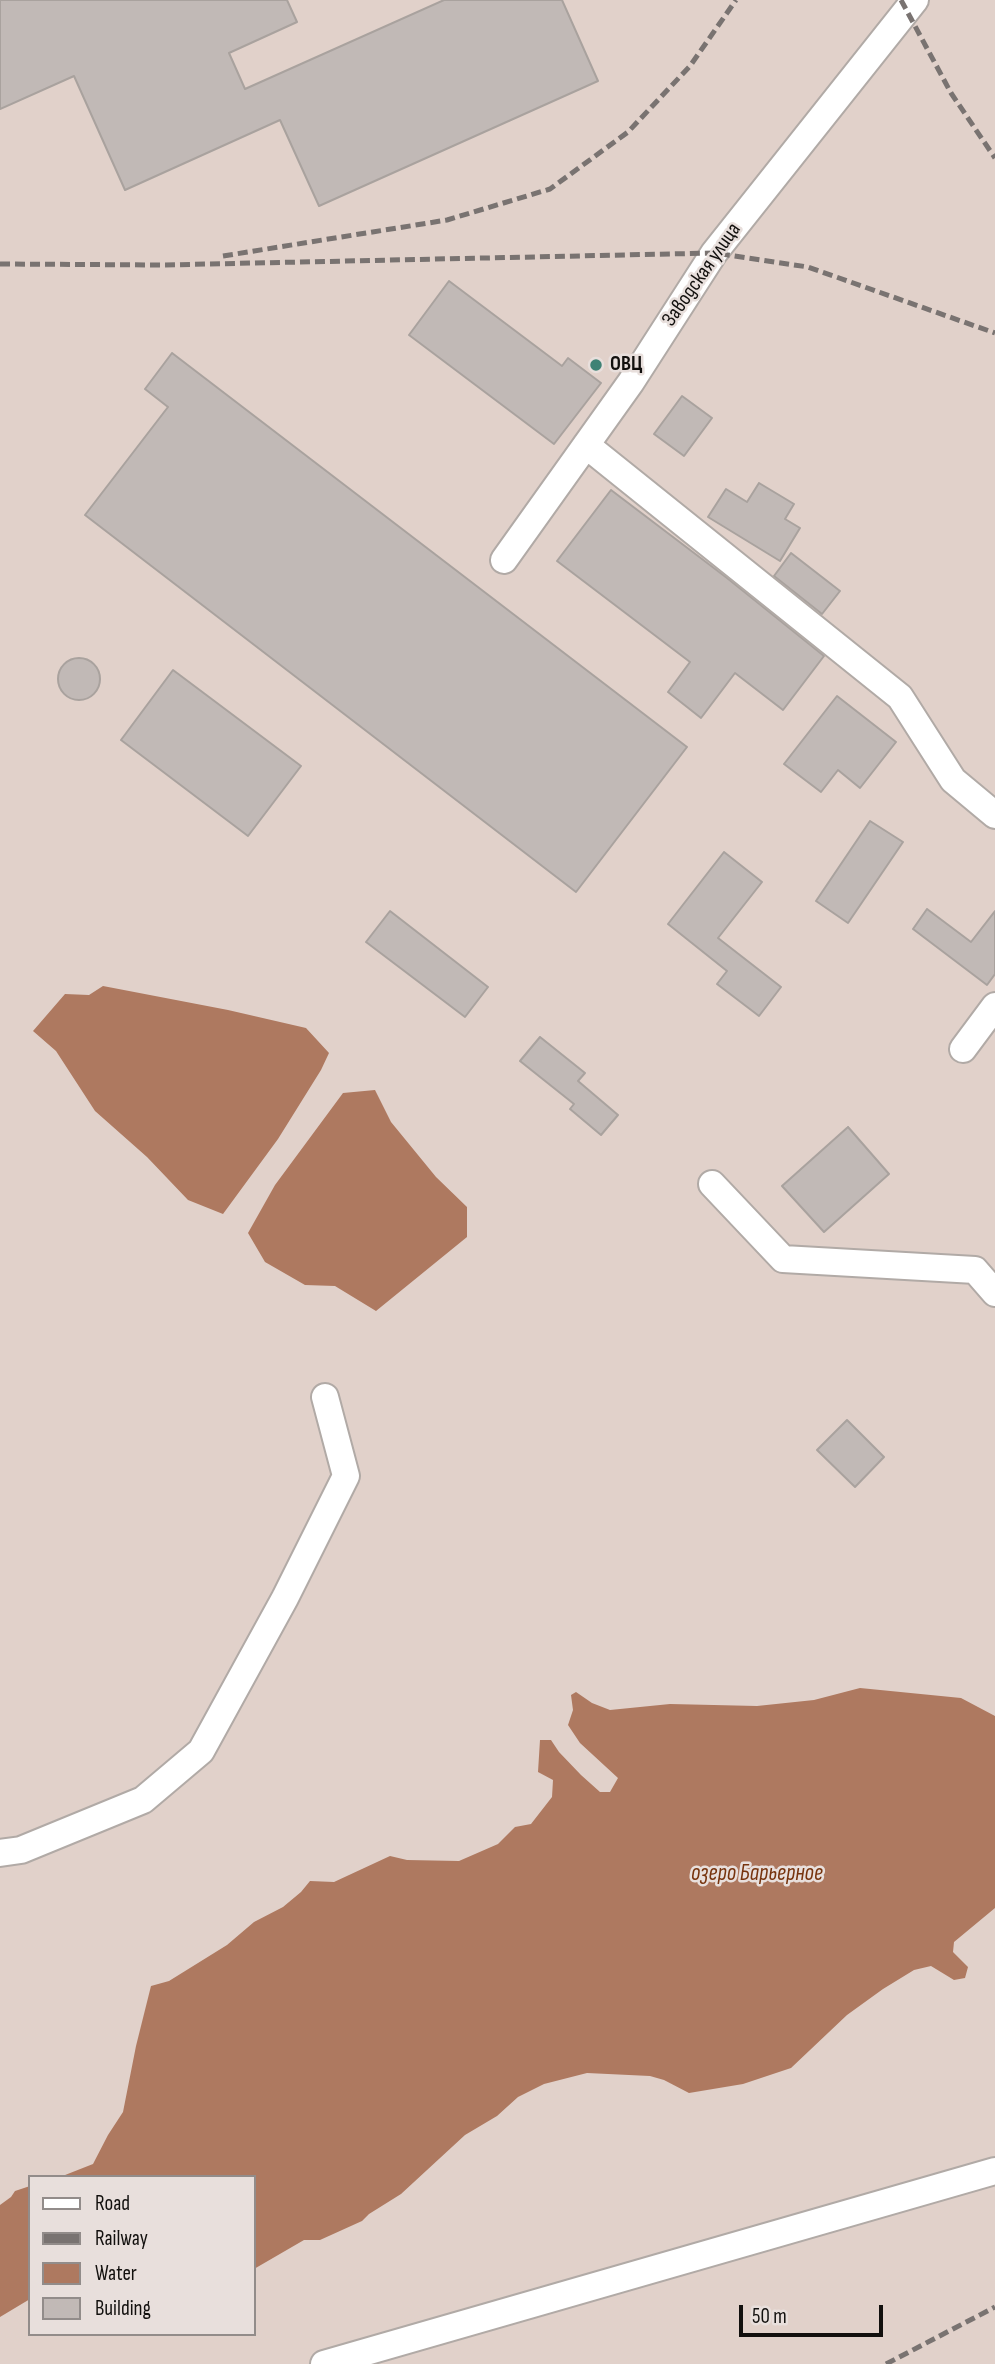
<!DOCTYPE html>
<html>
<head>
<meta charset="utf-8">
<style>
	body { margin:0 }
	#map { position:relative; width:995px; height:2364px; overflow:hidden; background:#e8dfdc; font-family:"Sofia Sans Condensed",sans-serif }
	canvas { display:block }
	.legend { position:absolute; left:28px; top:2175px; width:228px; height:161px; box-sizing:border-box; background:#e8dfdc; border:2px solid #928c8a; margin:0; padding:9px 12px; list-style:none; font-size:21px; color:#12100e }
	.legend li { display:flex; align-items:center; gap:14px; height:35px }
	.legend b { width:35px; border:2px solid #928c8a }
	.scale { position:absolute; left:739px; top:2305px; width:144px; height:32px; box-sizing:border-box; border:4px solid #12100e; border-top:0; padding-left:9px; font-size:21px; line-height:24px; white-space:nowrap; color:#12100e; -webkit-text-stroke:5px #e8dfdc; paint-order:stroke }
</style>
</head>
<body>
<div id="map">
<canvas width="995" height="2364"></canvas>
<ul class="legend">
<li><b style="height:9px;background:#fff"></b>Road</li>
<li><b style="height:9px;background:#797371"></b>Railway</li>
<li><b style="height:19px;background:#ae7960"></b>Water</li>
<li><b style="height:19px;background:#c1b9b6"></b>Building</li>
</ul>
<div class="scale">50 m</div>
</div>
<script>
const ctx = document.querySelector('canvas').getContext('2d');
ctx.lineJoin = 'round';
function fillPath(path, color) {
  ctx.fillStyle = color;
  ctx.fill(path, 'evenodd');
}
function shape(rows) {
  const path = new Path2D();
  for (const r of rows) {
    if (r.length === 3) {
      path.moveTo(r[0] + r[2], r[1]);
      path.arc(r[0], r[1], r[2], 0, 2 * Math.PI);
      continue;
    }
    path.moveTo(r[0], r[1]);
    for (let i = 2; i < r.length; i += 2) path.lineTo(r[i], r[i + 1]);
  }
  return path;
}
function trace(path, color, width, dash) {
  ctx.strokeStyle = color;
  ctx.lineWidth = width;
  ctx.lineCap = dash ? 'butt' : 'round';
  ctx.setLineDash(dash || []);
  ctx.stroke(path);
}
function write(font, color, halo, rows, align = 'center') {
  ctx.font = font + ' "Sofia Sans Condensed",sans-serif';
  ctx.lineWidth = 5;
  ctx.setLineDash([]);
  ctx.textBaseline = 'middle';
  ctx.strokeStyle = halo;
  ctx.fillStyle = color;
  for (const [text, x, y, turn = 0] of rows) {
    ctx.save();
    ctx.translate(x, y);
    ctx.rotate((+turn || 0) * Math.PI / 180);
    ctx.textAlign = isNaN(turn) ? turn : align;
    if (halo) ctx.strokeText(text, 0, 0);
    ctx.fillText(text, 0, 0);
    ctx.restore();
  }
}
const built = shape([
	[0,0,995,0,995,2364,0,2364],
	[30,2177,254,2177,254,2334,30,2334]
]);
const water = shape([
	[103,986,228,1010,306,1028,329,1053,321,1070,278,1139,223,1214,188,1200,147,1157,95,1111,56,1051,33,1031,65,994,89,995],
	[375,1090,391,1122,436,1177,467,1207,467,1237,376,1311,335,1286,305,1285,265,1262,248,1233,275,1185,343,1093],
	[860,1688,961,1698,995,1716,995,1908,954,1942,953,1952,968,1967,965,1978,954,1980,931,1966,914,1970,883,1989,847,2015,791,2068,743,2084,689,2093,664,2080,650,2076,587,2073,544,2084,518,2097,497,2116,465,2135,401,2194,369,2214,362,2221,320,2240,304,2240,254,2269,254,2177,60,2177,93,2164,108,2135,123,2112,136,2046,151,1986,169,1981,227,1945,254,1922,283,1907,301,1892,310,1881,334,1882,390,1856,407,1860,459,1861,498,1844,515,1827,531,1824,552,1797,553,1780,538,1772,540,1740,551,1740,559,1752,581,1775,600,1792,610,1792,618,1778,580,1743,568,1725,573,1710,571,1695,576,1692,592,1703,610,1710,670,1704,757,1706,814,1700],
	[30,2186,30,2299,0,2317,0,2205,11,2197,15,2191]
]);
const building = shape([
	[0,0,287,0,297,22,229,53,245,89,444,0,562,0,598,81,319,206,280,120,125,190,74,76,0,109,0,0],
	[449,281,562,366,568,358,601,383,554,444,409,335,449,281],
	[172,353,687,747,576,892,85,515,168,407,145,389,172,353],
	[682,396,712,418,684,456,654,434,682,396],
	[759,483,794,504,785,519,800,528,780,561,708,517,726,489,747,502,759,483],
	[611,490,727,578,824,656,783,710,735,673,701,718,668,692,690,662,557,561,611,490],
	[791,553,840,591,822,614,774,576,791,553],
	[79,679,21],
	[173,670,301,766,248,836,121,740,173,670],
	[837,696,896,742,860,788,838,770,821,792,784,764,837,696],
	[870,821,903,842,848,923,816,901,870,821],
	[724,852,762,882,718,938,781,987,759,1016,717,984,727,971,668,924,724,852],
	[927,909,971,942,995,911,995,974,987,985,913,929,927,909],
	[390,911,488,987,465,1017,366,942,390,911],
	[540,1037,585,1073,578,1081,618,1115,601,1135,570,1109,574,1104,520,1061,540,1037],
	[848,1127,889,1174,824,1232,782,1186,848,1127],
	[847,1420,884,1457,855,1487,817,1450,847,1420]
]);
const minor = shape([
	[586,445,900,697,953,780,995,815],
	[504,560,631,382,714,253,915,0],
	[963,1049,995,1006],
	[712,1184,783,1259,975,1270,995,1293],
	[0,1853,21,1850,143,1800,201,1751,285,1598,346,1476,325,1397],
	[324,2364,995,2171]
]);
const rail = shape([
	[901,0,951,93,995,158],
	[223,256,447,220,550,189,628,132,690,66,736,0],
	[0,264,164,265,714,253,808,267,995,333],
	[886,2364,995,2307]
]);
const markers = [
	[596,365,7,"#3f8275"]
];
const streetNames = [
	["Заводская улица",702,275,-55]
];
const poiNames = [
	["ОВЦ",610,365]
];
const waterNames = [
	["озеро Барьерное",757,1874]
];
fillPath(built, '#e1d1ca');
fillPath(water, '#ae7960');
fillPath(building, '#c1b9b6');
trace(building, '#a9a29e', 2);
trace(minor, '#b1aaa6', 30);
trace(minor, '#fff', 26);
trace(rail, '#797371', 5, [10, 5]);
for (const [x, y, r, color] of markers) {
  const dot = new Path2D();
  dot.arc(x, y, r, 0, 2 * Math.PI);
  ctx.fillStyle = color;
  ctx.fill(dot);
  trace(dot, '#e8dfdc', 2.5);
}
write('21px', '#12100e', '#e8dfdc', streetNames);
write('bold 21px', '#12100e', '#e8dfdc', poiNames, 'left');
write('italic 23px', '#77340e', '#e8dfdc', waterNames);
</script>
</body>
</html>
